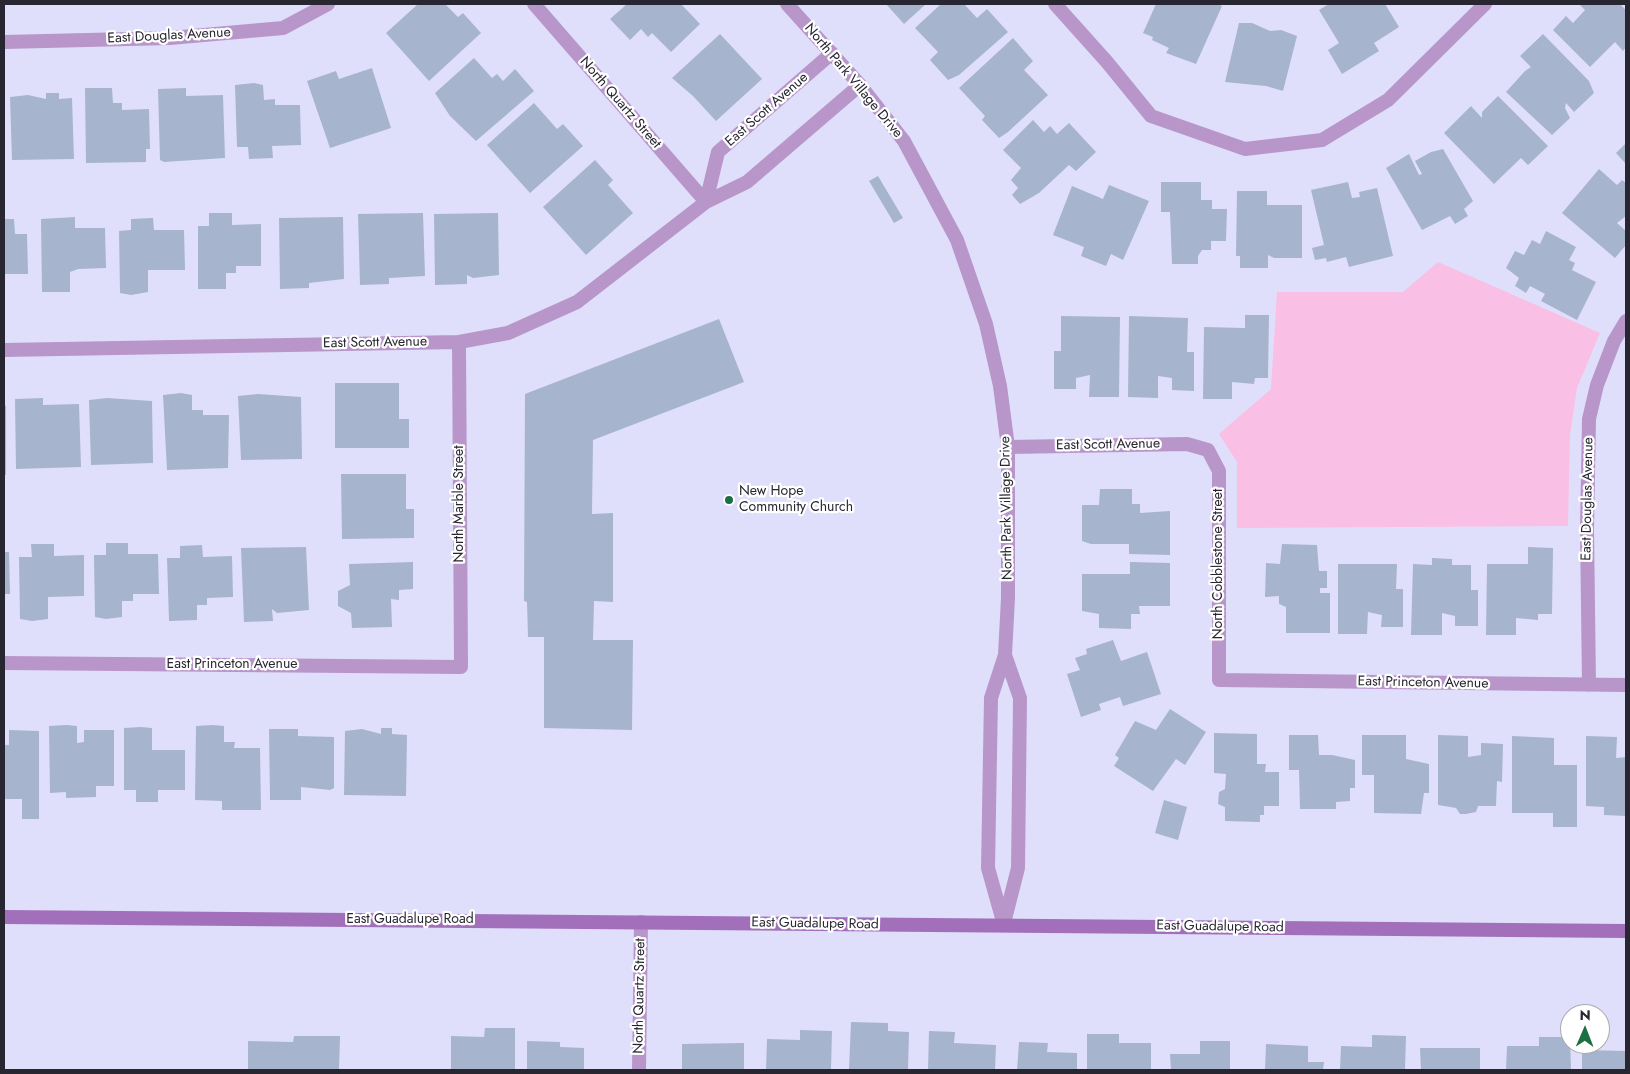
<!DOCTYPE html>
<html>
<head>
<meta charset="utf-8">
<style>
	body { margin:0 }
	#map { position:relative; width:1630px; height:1074px; overflow:hidden; background:#e0dffb; font-family:Jost,sans-serif }
	canvas { display:block }
	.frame { position:absolute; inset:0; border:5px solid #272631; pointer-events:none }
	.north { position:absolute; left:1560px; top:1004px; width:50px; height:50px; box-sizing:border-box; background:#fff; border:1px solid #a9a8ad; border-radius:50%; rotate:1deg; font-size:14px; font-weight:700; line-height:20px; text-align:center; color:#272631 }
	.north::after { content:''; display:block; margin:auto; width:18px; height:22px; background:#1a7042; clip-path:polygon(50% 0,100% 100%,50% 72%,0 100%) }
</style>
</head>
<body>
<div id="map">
<canvas width="1630" height="1074"></canvas>
<div class="frame"></div>
<div class="north">N</div>
</div>
<script>
const ctx = document.querySelector('canvas').getContext('2d');
ctx.lineJoin = 'round';
function fillPath(path, color) {
  ctx.fillStyle = color;
  ctx.fill(path, 'evenodd');
}
function shape(rows) {
  const path = new Path2D();
  for (const r of rows) {
    path.moveTo(r[0], r[1]);
    for (let i = 2; i < r.length; i += 2) path.lineTo(r[i], r[i + 1]);
  }
  return path;
}
function trace(path, color, width, dash) {
  ctx.strokeStyle = color;
  ctx.lineWidth = width;
  ctx.lineCap = dash ? 'butt' : 'round';
  ctx.setLineDash(dash || []);
  ctx.stroke(path);
}
function write(font, color, halo, rows, align = 'center') {
  ctx.font = font + ' Jost,sans-serif';
  ctx.lineWidth = 4.5;
  ctx.setLineDash([]);
  ctx.textBaseline = 'middle';
  ctx.strokeStyle = halo;
  ctx.fillStyle = color;
  for (const [text, x, y, turn = 0] of rows) {
    ctx.save();
    ctx.translate(x, y);
    ctx.rotate((+turn || 0) * Math.PI / 180);
    ctx.textAlign = isNaN(turn) ? turn : align;
    if (halo) ctx.strokeText(text, 0, 0);
    ctx.fillText(text, 0, 0);
    ctx.restore();
  }
}
const green = shape([
	[1438,262,1600,333,1577,388,1570,435,1568,526,1237,528,1237,462,1219,434,1271,389,1277,292,1403,292]
]);
const building = shape([
	[418,4,445,4,458,17,463,13,481,33,429,81,386,33],
	[627,4,681,4,700,24,671,52,652,33,648,37,641,29,630,40,610,19],
	[886,4,926,4,904,24],
	[941,4,964,4,977,18,987,9,1008,32,959,75,948,80,930,60,938,52,915,28],
	[1156,4,1217,4,1222,6,1196,64,1166,53,1169,48,1152,40,1153,37,1143,33],
	[1329,4,1385,4,1399,27,1374,43,1379,51,1342,74,1328,50,1339,43,1319,10],
	[1579,4,1620,4,1626,10,1626,47,1623,51,1615,42,1590,67,1553,30,1566,16,1573,23,1585,10],
	[1239,23,1252,23,1270,31,1281,30,1297,36,1283,91,1266,86,1225,82],
	[720,34,762,79,716,121,693,96,672,78],
	[1543,34,1589,81,1594,93,1574,112,1566,103,1565,108,1570,118,1552,135,1506,92,1525,71,1531,67,1520,56],
	[1013,38,1033,61,1024,70,1048,95,1008,132,999,138,982,120,985,116,959,88],
	[474,58,492,78,497,74,503,81,515,69,534,91,476,141,450,116,435,93],
	[372,68,391,128,330,148,307,81,336,71,339,79],
	[254,83,263,85,264,100,275,99,275,105,300,105,301,145,272,146,273,158,249,159,248,147,237,147,235,85],
	[85,88,112,88,113,103,122,103,122,110,149,109,150,149,146,149,146,162,86,163],
	[186,88,186,96,223,95,225,158,164,162,160,160,158,89],
	[46,93,59,93,59,99,72,98,74,159,12,160,10,97,28,95,46,99],
	[1498,96,1548,146,1528,165,1521,158,1494,184,1444,133,1471,106,1482,118,1482,112],
	[534,103,557,129,563,124,583,146,530,193,487,145],
	[1033,120,1044,132,1050,126,1057,134,1069,123,1096,152,1076,171,1069,165,1039,193,1020,204,1012,195,1018,188,1011,180,1021,168,1003,150],
	[1626,143,1626,164,1616,153],
	[1443,149,1473,201,1464,209,1468,216,1455,224,1450,216,1422,230,1386,168,1409,154,1419,175,1422,174,1415,161,1431,152],
	[595,160,613,180,608,185,633,213,586,255,543,207],
	[1599,169,1617,185,1622,180,1626,183,1626,216,1617,223,1626,231,1626,245,1615,258,1562,213],
	[878,176,903,218,894,223,869,181],
	[1161,182,1201,182,1201,200,1212,200,1212,209,1227,209,1226,241,1211,241,1211,250,1202,250,1198,256,1198,264,1172,264,1170,212,1161,212],
	[1348,182,1352,198,1360,197,1359,192,1377,188,1393,256,1349,267,1346,257,1327,262,1326,258,1315,260,1312,248,1324,245,1311,190],
	[1109,185,1149,201,1123,260,1111,254,1106,266,1081,256,1084,247,1053,235,1072,186,1103,199],
	[1237,191,1267,191,1267,205,1302,205,1302,258,1274,258,1268,255,1268,268,1240,268,1240,256,1236,256],
	[209,213,232,213,232,225,261,224,261,266,236,266,236,273,226,273,226,289,198,289,198,226,209,226],
	[423,213,425,276,389,278,389,284,360,285,358,214],
	[498,213,499,275,473,278,467,275,467,284,435,285,434,214],
	[75,217,75,228,105,228,106,268,78,269,70,272,70,292,42,292,41,219],
	[343,217,344,279,309,283,309,288,280,289,279,218],
	[153,218,154,230,184,230,185,270,148,270,148,292,131,295,120,293,119,231,131,230,131,219],
	[4,219,14,219,15,234,27,234,28,274,4,274],
	[1546,231,1576,247,1569,260,1575,263,1572,270,1596,282,1577,320,1541,301,1545,294,1530,286,1526,293,1515,286,1519,278,1506,268,1515,251,1524,255,1532,240,1540,244],
	[1245,315,1269,315,1268,378,1255,378,1254,384,1232,382,1232,399,1203,399,1204,327,1245,328],
	[1061,316,1120,317,1119,397,1089,397,1090,375,1076,378,1076,389,1054,389,1054,351,1061,351],
	[1129,316,1188,318,1187,352,1194,352,1194,391,1172,390,1172,378,1158,376,1158,398,1128,397],
	[719,319,744,382,593,440,592,514,613,513,613,602,594,601,593,640,633,640,632,730,544,728,544,637,528,637,527,602,524,601,525,394],
	[335,383,399,383,399,419,409,419,409,448,335,448],
	[181,393,192,395,192,410,203,410,203,415,229,415,228,468,167,470,163,395],
	[258,394,301,397,302,459,241,460,238,396],
	[43,398,43,405,79,404,81,467,16,469,15,399],
	[107,398,152,401,153,463,91,465,89,400],
	[4,405,6,406,6,475,4,475],
	[341,474,406,474,406,509,414,509,414,538,342,539],
	[1100,489,1132,489,1132,504,1140,504,1140,513,1170,511,1170,555,1129,554,1129,544,1091,544,1082,541,1082,505,1099,505],
	[106,543,128,543,128,554,158,554,159,594,133,594,133,601,122,601,122,617,106,619,95,617,94,555,106,555],
	[31,544,54,544,54,556,84,555,84,596,48,597,48,619,32,621,20,619,19,557,32,557],
	[1282,544,1317,545,1319,571,1327,571,1327,588,1320,588,1320,593,1330,593,1330,633,1286,633,1286,607,1279,604,1279,596,1265,597,1266,563,1280,564],
	[202,545,203,557,232,556,233,597,207,598,207,605,197,605,197,620,169,621,167,558,180,558,180,546],
	[306,547,309,610,277,613,272,609,273,621,244,622,241,548],
	[1528,547,1553,548,1552,614,1538,614,1538,620,1516,618,1516,635,1486,635,1487,564,1528,564],
	[4,552,9,552,10,594,4,594],
	[1432,558,1452,559,1452,565,1471,565,1471,590,1478,590,1478,626,1455,626,1455,616,1442,613,1442,635,1411,635,1413,564,1432,565],
	[413,562,413,589,399,590,399,600,391,599,392,627,352,628,351,613,338,606,338,591,350,585,349,564],
	[1130,562,1170,563,1170,606,1139,606,1140,614,1131,614,1131,629,1099,628,1099,614,1082,611,1082,574,1130,574],
	[1338,564,1397,564,1396,589,1403,589,1403,627,1381,627,1382,615,1368,612,1367,634,1338,634],
	[1113,640,1121,661,1147,652,1161,694,1123,706,1120,697,1099,704,1101,710,1081,717,1067,674,1080,670,1075,658,1087,654,1086,649],
	[1170,709,1206,732,1185,765,1176,759,1153,791,1114,766,1119,758,1115,755,1135,721,1156,730],
	[67,725,77,726,77,743,84,742,84,730,114,730,114,786,96,786,96,797,66,798,66,792,50,793,49,726],
	[213,725,224,726,224,742,235,742,234,748,260,748,261,810,222,810,222,801,195,800,196,726],
	[141,727,152,728,152,750,185,750,185,790,158,790,158,802,136,802,136,790,124,790,124,728],
	[381,728,392,728,392,734,407,735,406,796,344,795,345,731,362,729,381,734],
	[269,729,298,729,298,736,334,737,334,788,330,790,301,787,301,800,270,800],
	[9,730,39,731,39,819,22,819,22,799,4,799,4,745,9,745],
	[1214,733,1257,734,1257,764,1266,764,1265,772,1279,772,1279,806,1264,806,1264,815,1260,815,1260,822,1225,821,1225,807,1218,804,1219,792,1225,789,1226,774,1214,773],
	[1289,735,1318,735,1319,755,1332,755,1355,760,1355,788,1350,788,1350,801,1336,802,1336,809,1300,809,1299,770,1289,770],
	[1362,735,1406,735,1406,759,1429,764,1429,793,1424,793,1421,814,1374,813,1374,775,1362,775],
	[1438,735,1468,736,1468,757,1481,755,1481,743,1503,744,1502,782,1497,781,1496,806,1478,806,1476,812,1466,814,1460,814,1456,808,1438,805],
	[1512,736,1554,738,1554,765,1577,765,1577,827,1553,827,1553,813,1512,813],
	[1586,736,1617,737,1616,758,1626,757,1626,816,1604,815,1604,807,1586,806],
	[1164,800,1187,807,1178,840,1155,833],
	[851,1022,888,1023,888,1031,909,1032,908,1070,849,1070],
	[485,1028,515,1028,515,1070,451,1070,451,1036,484,1037],
	[800,1030,832,1031,831,1070,766,1070,767,1039,800,1040],
	[929,1031,955,1032,954,1043,996,1045,995,1070,928,1070],
	[1087,1034,1119,1034,1119,1043,1151,1043,1151,1070,1087,1070],
	[1372,1035,1406,1036,1405,1070,1340,1070,1341,1046,1372,1047],
	[294,1036,340,1036,339,1070,248,1070,248,1041,293,1042],
	[1539,1037,1570,1037,1571,1070,1506,1070,1507,1046,1539,1046],
	[527,1041,560,1042,560,1047,584,1048,584,1070,527,1070],
	[1200,1041,1230,1041,1230,1070,1171,1070,1170,1054,1200,1054],
	[1019,1042,1048,1043,1047,1052,1077,1053,1077,1070,1017,1070],
	[744,1043,744,1070,682,1070,682,1044],
	[1266,1044,1308,1046,1308,1062,1324,1062,1323,1070,1265,1070],
	[1420,1048,1480,1048,1480,1070,1421,1070],
	[1582,1050,1626,1051,1626,1070,1582,1070]
]);
const minor = shape([
	[534,4,706,202],
	[1055,4,1107,62,1151,116,1245,149,1322,140,1388,100,1485,4],
	[4,42,170,38,283,28,328,4],
	[706,202,718,152,832,53],
	[4,350,459,342,508,333,577,302,706,202,747,182,860,85],
	[1008,447,1187,444,1208,450,1219,471,1219,680,1626,685],
	[4,663,461,667,459,342],
	[1589,685,1587,529,1589,419,1597,385,1614,341,1626,321],
	[639,1070,641,922]
]);
const tertiary = shape([
	[787,4,860,85,904,141,957,240,986,324,1000,386,1008,447,1008,598,1005,655,991,698,988,868,1004,925],
	[1004,923,1018,868,1020,698,1005,655]
]);
const secondary = shape([
	[4,917,1626,931]
]);
const markers = [
	[729,500,5,"#1a7042"]
];
const streetNames = [
	["East Douglas Avenue",169,36,-3],
	["North Park Village Drive",853,81,50],
	["North Quartz Street",620,103,49],
	["East Scott Avenue",767,110,-41],
	["East Scott Avenue",375,343,-1],
	["East Scott Avenue",1108,445,-1],
	["East Douglas Avenue",1588,499,-89],
	["North Marble Street",460,504,-90],
	["North Park Village Drive",1007,508,-91],
	["North Cobblestone Street",1219,564,-90],
	["East Princeton Avenue",232,665],
	["East Princeton Avenue",1423,683,1],
	["East Guadalupe Road",410,920],
	["East Guadalupe Road",815,924,1],
	["East Guadalupe Road",1220,927,1],
	["North Quartz Street",640,996,-89]
];
const poiNames = [
	["New Hope",739,492],
	["Community Church",739,508]
];
fillPath(green, '#f9bfe4');
fillPath(building, '#a6b4cd');
trace(minor, '#b896c9', 14);
trace(tertiary, '#b896c9', 14);
trace(secondary, '#a270ba', 14);
for (const [x, y, r, color] of markers) {
  const dot = new Path2D();
  dot.arc(x, y, r, 0, 2 * Math.PI);
  ctx.fillStyle = color;
  ctx.fill(dot);
  trace(dot, '#fff', 2);
}
write('14px', '#272631', '#fff', streetNames);
write('14px', '#272631', '#fff', poiNames, 'left');
</script>
</body>
</html>
